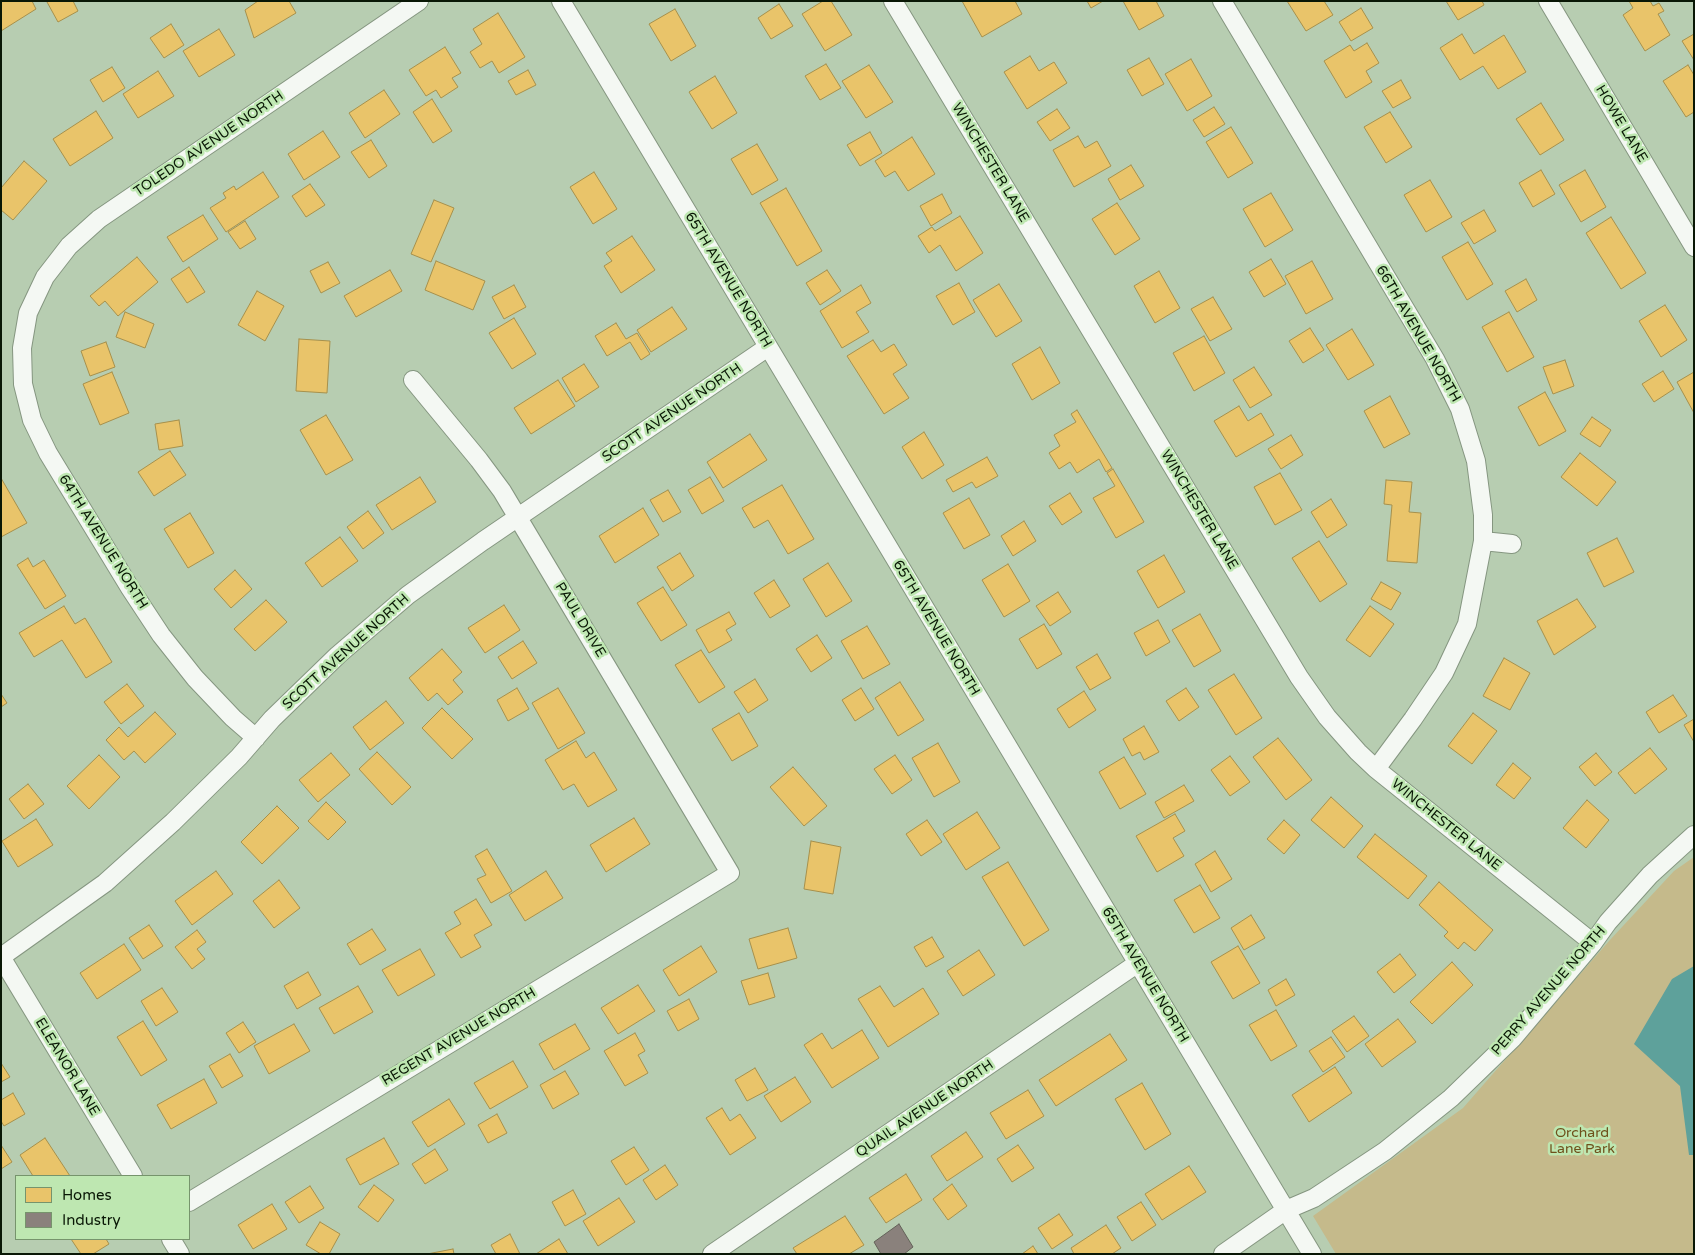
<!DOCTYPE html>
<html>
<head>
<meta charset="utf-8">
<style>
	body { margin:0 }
	#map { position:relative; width:1695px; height:1255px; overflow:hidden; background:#b7cdb1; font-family:"Varela Round",sans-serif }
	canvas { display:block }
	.frame { position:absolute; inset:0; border:2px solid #091705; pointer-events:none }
	.legend { position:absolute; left:15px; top:1175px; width:175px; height:65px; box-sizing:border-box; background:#bee7b1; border:1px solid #76946c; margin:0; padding:6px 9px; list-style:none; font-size:15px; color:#091705 }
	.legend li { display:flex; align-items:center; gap:10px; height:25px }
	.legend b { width:25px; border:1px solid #76946c }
</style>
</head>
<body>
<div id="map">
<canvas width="1695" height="1255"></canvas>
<div class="frame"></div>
<ul class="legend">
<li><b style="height:14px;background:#e9c46a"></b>Homes</li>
<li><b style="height:14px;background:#8a817c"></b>Industry</li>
</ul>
</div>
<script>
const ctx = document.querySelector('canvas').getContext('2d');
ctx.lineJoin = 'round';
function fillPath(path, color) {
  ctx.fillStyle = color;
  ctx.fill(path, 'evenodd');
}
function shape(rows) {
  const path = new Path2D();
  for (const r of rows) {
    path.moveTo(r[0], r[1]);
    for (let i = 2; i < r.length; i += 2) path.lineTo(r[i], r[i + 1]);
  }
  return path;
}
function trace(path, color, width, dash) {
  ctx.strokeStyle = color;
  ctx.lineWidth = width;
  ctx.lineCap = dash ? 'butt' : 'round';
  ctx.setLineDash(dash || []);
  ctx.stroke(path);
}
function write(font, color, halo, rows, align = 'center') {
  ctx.font = font + ' "Varela Round",sans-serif';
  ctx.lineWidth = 5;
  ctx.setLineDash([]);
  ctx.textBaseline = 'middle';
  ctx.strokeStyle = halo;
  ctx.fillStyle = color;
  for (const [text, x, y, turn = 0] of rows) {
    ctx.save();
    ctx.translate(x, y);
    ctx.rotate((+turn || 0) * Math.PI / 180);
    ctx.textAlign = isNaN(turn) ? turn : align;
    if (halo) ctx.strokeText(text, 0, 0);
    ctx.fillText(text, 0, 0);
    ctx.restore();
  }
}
const green = shape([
	[1694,857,1694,1254,1336,1254,1313,1216,1463,1108,1609,941,1674,871]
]);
const water = shape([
	[1694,966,1694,1155,1689,1155,1680,1086,1634,1044,1672,979]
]);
const homes = shape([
	[1,1,32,1,36,9,1,31,1,1],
	[49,1,73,1,78,11,58,22,47,2,49,1],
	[258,1,289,1,296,13,254,38,245,10,258,1],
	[823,1,831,1,852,35,825,51,802,14,823,1],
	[962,1,1015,1,1022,14,982,37,962,1],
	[1087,1,1103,1,1091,8,1087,1],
	[1123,1,1156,1,1164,16,1139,30,1123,1],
	[1287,1,1324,1,1333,15,1306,31,1287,1],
	[1446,1,1482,1,1484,5,1458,20,1446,1],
	[1629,1,1650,1,1653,6,1659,3,1664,11,1658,14,1670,35,1645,51,1623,15,1633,8,1629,1],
	[779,4,793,26,771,39,758,18,779,4],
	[1361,8,1373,28,1351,41,1339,22,1361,8],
	[675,9,696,46,671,61,649,24,675,9],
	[498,13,525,57,499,73,492,61,480,68,470,52,482,44,473,29,498,13],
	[171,24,184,45,164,58,150,38,171,24],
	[219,29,235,55,199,77,183,51,219,29],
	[1462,34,1474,54,1504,35,1526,72,1498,89,1483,66,1460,80,1440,48,1462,34],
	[1694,34,1694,60,1682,41,1694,34],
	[1367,43,1379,63,1366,71,1372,82,1346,98,1324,61,1350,45,1354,51,1367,43],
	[445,47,461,73,452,78,458,87,441,98,436,90,426,96,409,70,445,47],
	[1030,56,1039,71,1054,62,1067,83,1027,109,1004,72,1030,56],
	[1149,58,1164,84,1142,96,1127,70,1149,58],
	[1191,59,1212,96,1187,111,1165,74,1191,59],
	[826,64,841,88,820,100,805,76,826,64],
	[869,65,893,102,866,118,842,81,869,65],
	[1688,65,1694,75,1694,112,1686,117,1663,81,1688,65],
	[112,67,125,88,103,102,90,80,112,67],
	[528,70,536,85,516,95,508,81,528,70],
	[158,71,174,96,138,118,123,94,158,71],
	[715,76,737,113,712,129,689,92,715,76],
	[1401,80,1411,98,1393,108,1382,91,1401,80],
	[384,90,400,114,365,138,349,113,384,90],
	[432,99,452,131,433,143,413,112,432,99],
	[1541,103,1564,140,1540,155,1516,119,1541,103],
	[1214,107,1225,124,1204,137,1193,120,1214,107],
	[1057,109,1070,128,1050,141,1037,122,1057,109],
	[96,111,113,138,70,166,53,139,96,111],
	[1390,112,1412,147,1386,163,1364,127,1390,112],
	[1231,127,1253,163,1228,178,1206,142,1231,127],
	[323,131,340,157,304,180,288,154,323,131],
	[870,132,882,153,860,166,847,145,870,132],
	[1078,136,1085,148,1097,141,1111,166,1074,187,1053,150,1078,136],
	[912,137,935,174,908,191,895,171,885,177,875,161,912,137],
	[371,140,387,166,369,178,351,152,371,140],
	[757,144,778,180,752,195,731,159,757,144],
	[24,161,47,181,13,220,1,210,1,188,24,161],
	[1131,165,1144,186,1120,200,1108,179,1131,165],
	[1541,170,1555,194,1533,207,1519,183,1541,170],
	[1585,170,1606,207,1581,222,1559,185,1585,170],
	[263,172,279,197,226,232,210,208,226,198,223,193,234,186,236,190,263,172],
	[594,172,617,209,593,224,570,187,594,172],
	[1430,180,1452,217,1426,232,1404,195,1430,180],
	[310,184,325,205,306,217,292,196,310,184],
	[786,188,822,251,797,266,760,203,786,188],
	[1271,193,1293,230,1265,247,1243,209,1271,193],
	[942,194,952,213,931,226,920,206,942,194],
	[434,200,454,208,431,262,411,254,434,200],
	[1117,203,1140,239,1115,255,1092,219,1117,203],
	[1484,210,1496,231,1474,244,1461,223,1484,210],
	[203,215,218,239,183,262,167,237,203,215],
	[960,216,983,253,956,271,940,245,929,253,918,236,932,227,935,231,960,216],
	[1611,217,1646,273,1621,289,1586,233,1611,217],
	[245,221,256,239,240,249,228,232,245,221],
	[632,236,655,270,621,293,604,266,612,261,606,253,632,236],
	[1468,242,1493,284,1467,300,1442,257,1468,242],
	[137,257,158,282,118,316,105,301,99,306,90,296,137,257],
	[1271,259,1286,284,1264,297,1249,272,1271,259],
	[436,261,485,281,473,310,425,290,436,261],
	[1312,261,1333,299,1306,314,1285,276,1312,261],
	[328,262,340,283,321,293,310,271,328,262],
	[189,267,205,292,187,303,171,279,189,267],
	[390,270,402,291,356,317,344,296,390,270],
	[827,270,841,291,820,305,806,283,827,270],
	[1159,271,1180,308,1155,323,1134,286,1159,271],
	[1526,279,1537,300,1517,312,1505,291,1526,279],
	[959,283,975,312,953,325,936,296,959,283],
	[999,284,1022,321,996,337,973,300,999,284],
	[514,285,526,307,504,319,492,297,514,285],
	[861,285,871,303,856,312,869,332,842,348,820,311,861,285],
	[257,291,284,306,265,341,238,325,257,291],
	[1213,297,1232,329,1210,341,1191,309,1213,297],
	[1665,305,1687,340,1661,357,1639,321,1665,305],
	[672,307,687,329,651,352,637,330,672,307],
	[125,312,154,324,145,348,116,337,125,312],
	[1509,312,1534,357,1507,372,1482,327,1509,312],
	[514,318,536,354,512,369,489,333,514,318],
	[616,323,626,339,637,333,650,354,641,360,630,342,607,356,595,336,616,323],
	[1310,328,1324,350,1303,363,1289,341,1310,328],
	[1352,329,1374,365,1348,380,1326,345,1352,329],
	[1204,336,1225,373,1194,391,1173,353,1204,336],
	[299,339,330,341,327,393,296,391,299,339],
	[873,340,881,352,894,344,907,365,893,374,909,398,884,414,847,356,873,340],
	[106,342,115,367,90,376,81,351,106,342],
	[1040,347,1060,383,1032,400,1012,364,1040,347],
	[1565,360,1574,386,1553,394,1543,367,1565,360],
	[584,364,599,387,576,402,562,378,584,364],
	[1254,367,1272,395,1250,408,1233,380,1254,367],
	[1663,371,1674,389,1654,402,1642,384,1663,371],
	[112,372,129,413,100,425,83,384,112,372],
	[1694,372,1694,413,1677,382,1694,372],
	[558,380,575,406,531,434,514,408,558,380],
	[1545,392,1566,431,1539,446,1518,407,1545,392],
	[1390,396,1410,434,1384,448,1364,411,1390,396],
	[1239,406,1248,421,1261,413,1274,435,1236,457,1214,421,1239,406],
	[1077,410,1112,468,1106,472,1099,459,1077,473,1070,462,1059,469,1049,453,1060,446,1054,435,1076,422,1071,414,1077,410],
	[326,415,353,460,326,475,300,430,326,415],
	[1592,417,1611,430,1600,447,1580,434,1592,417],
	[179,420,183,446,159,450,155,424,179,420],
	[924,432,944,465,922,479,902,447,924,432],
	[750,434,767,460,723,488,707,462,750,434],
	[1291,435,1303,455,1281,469,1268,449,1291,435],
	[170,451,186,475,154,496,138,472,170,451],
	[1580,453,1616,482,1597,506,1561,477,1580,453],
	[987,457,998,476,976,488,972,482,953,492,946,480,987,457],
	[1113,469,1144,522,1116,538,1093,498,1115,486,1107,473,1113,469],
	[1280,473,1302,510,1275,525,1254,487,1280,473],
	[420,477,436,502,392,530,376,505,420,477],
	[710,477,724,501,702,514,688,490,710,477],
	[1,478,27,523,1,537,1,478],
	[1386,480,1412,482,1409,512,1421,513,1417,563,1387,561,1392,505,1384,504,1386,480],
	[782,485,814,539,788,554,768,520,754,528,742,508,782,485],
	[668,490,681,512,663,522,650,500,668,490],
	[1070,493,1082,512,1062,525,1049,506,1070,493],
	[969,498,990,535,964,549,943,513,969,498],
	[1331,499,1347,525,1327,538,1311,512,1331,499],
	[643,508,659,535,615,563,599,536,643,508],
	[368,511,384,533,363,549,347,527,368,511],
	[190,513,214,553,188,568,164,529,190,513],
	[1024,521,1036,541,1013,556,1001,536,1024,521],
	[340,537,358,561,322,587,305,563,340,537],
	[1617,538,1634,572,1604,587,1587,553,1617,538],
	[1319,541,1347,584,1320,602,1292,558,1319,541],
	[680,553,694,576,672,591,657,567,680,553],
	[1164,555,1185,592,1158,608,1137,571,1164,555],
	[28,558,33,567,44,560,66,596,45,609,17,565,28,558],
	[828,563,852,601,826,617,803,579,828,563],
	[1008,564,1030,601,1004,617,982,580,1008,564],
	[235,570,252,589,231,608,214,589,235,570],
	[774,580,790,606,770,618,754,593,774,580],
	[1381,582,1401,593,1391,610,1371,599,1381,582],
	[663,587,687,625,661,641,637,603,663,587],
	[1058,592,1071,612,1050,626,1036,606,1058,592],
	[1577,599,1596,627,1554,655,1537,621,1577,599],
	[266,600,287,622,255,651,234,629,266,600],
	[504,605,520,630,485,653,468,628,504,605],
	[64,606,75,624,85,618,112,662,86,678,62,640,34,657,19,633,64,606],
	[1370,606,1394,624,1370,657,1346,640,1370,606],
	[729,612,736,624,726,630,732,640,709,653,696,630,729,612],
	[1200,614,1221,651,1194,667,1172,630,1200,614],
	[1158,620,1170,642,1146,656,1134,633,1158,620],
	[1044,624,1062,654,1037,669,1019,639,1044,624],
	[867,626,890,664,863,679,841,641,867,626],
	[817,635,832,658,811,672,796,649,817,635],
	[523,641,537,663,512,679,498,657,523,641],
	[442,649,462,672,453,680,463,692,448,705,437,693,428,701,409,678,442,649],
	[701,650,725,687,699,703,675,665,701,650],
	[1097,654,1111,678,1090,690,1076,667,1097,654],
	[1504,658,1530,673,1510,710,1483,696,1504,658],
	[1234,674,1262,718,1236,735,1208,690,1234,674],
	[755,679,768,700,748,713,734,692,755,679],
	[900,682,924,720,898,736,875,698,900,682],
	[127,684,144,706,121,724,104,702,127,684],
	[517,688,529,709,508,721,497,700,517,688],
	[558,688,585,733,558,749,532,703,558,688],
	[861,688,874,709,855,721,842,700,861,688],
	[1186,688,1199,707,1179,721,1166,701,1186,688],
	[1084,691,1096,710,1069,728,1057,709,1084,691],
	[1,694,7,703,1,707,1,694],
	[1673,695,1687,716,1659,733,1646,712,1673,695],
	[386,701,404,723,370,750,353,727,386,701],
	[442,708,473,739,452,759,422,728,442,708],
	[155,712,176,734,145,763,134,751,124,760,106,740,119,727,128,737,155,712],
	[739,713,758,746,732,761,712,729,739,713],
	[1473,713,1497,731,1472,764,1448,746,1473,713],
	[1694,719,1694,742,1684,725,1694,719],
	[1144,726,1159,752,1144,760,1140,752,1132,756,1123,739,1144,726],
	[1278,738,1312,780,1286,800,1253,757,1278,738],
	[576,741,586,758,594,752,617,790,588,807,574,784,563,790,545,760,576,741],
	[938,743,960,782,934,797,912,758,938,743],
	[1650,748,1667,769,1635,794,1618,773,1650,748],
	[377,752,411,787,392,805,359,769,377,752],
	[331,753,350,775,318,802,299,780,331,753],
	[1596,753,1612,772,1595,786,1579,767,1596,753],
	[99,755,120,777,89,809,67,786,99,755],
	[895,755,912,780,892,794,874,769,895,755],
	[1230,756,1250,782,1230,796,1211,770,1230,756],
	[1124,757,1146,794,1120,809,1099,772,1124,757],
	[1513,763,1531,778,1514,799,1496,785,1513,763],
	[793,767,827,806,804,826,770,787,793,767],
	[28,784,44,804,24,819,9,799,28,784],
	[1184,785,1194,801,1164,818,1155,802,1184,785],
	[1331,797,1363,826,1344,848,1311,820,1331,797],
	[1587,800,1609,820,1586,848,1563,828,1587,800],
	[326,802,346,822,328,840,308,821,326,802],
	[277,806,299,828,262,864,241,842,277,806],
	[977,812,1000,848,966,870,943,834,977,812],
	[1175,814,1185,831,1173,838,1184,856,1157,872,1136,836,1175,814],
	[634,818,650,844,606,872,590,845,634,818],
	[36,819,53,845,18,867,2,841,36,819],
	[927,820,942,842,921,856,906,834,927,820],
	[1284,820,1300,835,1284,854,1267,839,1284,820],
	[1375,834,1427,876,1408,899,1357,857,1375,834],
	[811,841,841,847,833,894,804,889,811,841],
	[487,849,512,891,491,903,477,879,486,875,475,856,487,849],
	[1215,851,1232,879,1211,892,1195,864,1215,851],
	[1008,862,1049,930,1024,946,982,877,1008,862],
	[216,871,233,894,192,925,175,901,216,871],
	[546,871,563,898,525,921,509,895,546,871],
	[279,880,300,908,274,928,253,901,279,880],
	[1439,882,1493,930,1475,951,1464,942,1458,949,1444,936,1448,932,1419,905,1439,882],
	[1200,885,1220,918,1194,933,1174,900,1200,885],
	[476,899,492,925,474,935,481,947,461,958,445,933,461,924,454,912,476,899],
	[1251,915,1265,938,1244,950,1231,928,1251,915],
	[149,925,163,946,143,959,129,938,149,925],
	[788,928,797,958,758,969,749,939,788,928],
	[372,929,386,950,360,965,347,944,372,929],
	[197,930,206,942,197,949,205,959,192,969,175,947,197,930],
	[932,937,944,957,926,967,914,947,932,937],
	[124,944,141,970,97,999,80,973,124,944],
	[701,946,717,972,679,996,663,970,701,946],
	[1238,946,1260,983,1233,999,1211,962,1238,946],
	[420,949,435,975,398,996,382,970,420,949],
	[979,950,995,975,963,996,947,971,979,950],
	[1400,954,1416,975,1394,993,1377,972,1400,954],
	[1452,962,1473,985,1432,1024,1410,1002,1452,962],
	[308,972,321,995,297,1009,284,986,308,972],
	[768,973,775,997,749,1005,741,981,768,973],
	[1286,979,1295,995,1276,1006,1268,990,1286,979],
	[638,985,655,1011,618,1034,601,1008,638,985],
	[358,986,373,1012,334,1034,319,1008,358,986],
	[880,986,894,1007,923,988,939,1014,888,1047,858,999,880,986],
	[162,988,178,1012,156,1026,141,1001,162,988],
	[689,999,699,1019,678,1031,667,1011,689,999],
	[1276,1010,1297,1046,1271,1061,1249,1025,1276,1010],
	[1354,1016,1369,1036,1347,1052,1332,1031,1354,1016],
	[1398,1019,1416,1042,1382,1067,1365,1044,1398,1019],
	[143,1021,167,1060,141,1076,117,1037,143,1021],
	[243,1022,256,1042,239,1053,226,1033,243,1022],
	[294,1024,310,1051,269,1074,254,1046,294,1024],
	[575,1024,590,1049,554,1070,539,1044,575,1024],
	[862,1030,879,1058,832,1088,804,1045,822,1033,832,1049,862,1030],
	[635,1033,645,1051,638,1055,648,1073,625,1086,604,1051,635,1033],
	[1110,1034,1127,1060,1056,1106,1039,1080,1110,1034],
	[1331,1037,1345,1057,1323,1072,1309,1051,1331,1037],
	[230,1054,243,1076,222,1088,209,1066,230,1054],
	[513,1061,528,1087,490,1109,474,1083,513,1061],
	[1,1063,10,1077,1,1082,1,1063],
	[1335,1067,1352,1093,1309,1122,1292,1095,1335,1067],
	[755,1068,768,1090,747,1101,735,1080,755,1068],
	[565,1071,579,1094,553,1109,540,1085,565,1071],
	[795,1077,811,1102,781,1122,764,1096,795,1077],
	[204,1079,217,1103,171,1129,157,1105,204,1079],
	[1142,1083,1171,1134,1145,1150,1115,1099,1142,1083],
	[1028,1090,1044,1116,1006,1139,990,1113,1028,1090],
	[13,1093,25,1114,4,1126,1,1121,1,1100,13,1093],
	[449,1099,465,1124,428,1147,412,1122,449,1099],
	[722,1108,730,1121,740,1114,756,1138,730,1155,706,1118,722,1108],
	[497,1114,507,1133,488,1143,478,1125,497,1114],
	[966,1132,983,1157,947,1181,931,1156,966,1132],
	[45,1138,70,1176,33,1176,20,1155,45,1138],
	[384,1138,399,1164,360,1185,346,1159,384,1138],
	[1,1145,12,1162,1,1169,1,1145],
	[1018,1145,1034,1168,1012,1182,997,1159,1018,1145],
	[634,1147,649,1170,626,1185,611,1161,634,1147],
	[435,1149,448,1170,425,1184,412,1164,435,1149],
	[665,1165,678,1185,656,1200,643,1180,665,1165],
	[1189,1166,1206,1192,1162,1220,1145,1194,1189,1166],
	[906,1174,922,1200,886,1223,869,1198,906,1174],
	[952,1184,967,1206,948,1220,933,1199,952,1184],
	[374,1185,394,1200,378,1222,358,1207,374,1185],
	[310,1186,324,1208,299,1223,285,1202,310,1186],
	[573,1190,586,1214,565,1226,552,1202,573,1190],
	[619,1198,635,1222,598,1246,583,1221,619,1198],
	[1141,1202,1156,1225,1132,1241,1117,1217,1141,1202],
	[272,1204,287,1229,253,1249,238,1225,272,1204],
	[1059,1214,1073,1235,1052,1249,1038,1228,1059,1214],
	[845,1216,864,1245,849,1254,797,1254,793,1248,845,1216],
	[320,1222,340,1234,329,1254,321,1254,306,1245,320,1222],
	[1106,1225,1121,1248,1112,1254,1074,1254,1071,1248,1106,1225],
	[510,1234,520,1254,496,1254,491,1245,510,1234],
	[71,1239,106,1239,109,1244,93,1254,81,1254,71,1239],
	[559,1239,568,1254,536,1254,559,1239],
	[1033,1246,1038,1254,1022,1254,1033,1246],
	[453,1249,454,1254,427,1254,453,1249]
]);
const industry = shape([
	[899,1224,913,1247,904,1254,881,1254,874,1242,899,1224]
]);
const minor = shape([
	[561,1,1312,1254],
	[893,1,1299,677,1327,717,1358,752,1376,769,1593,943],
	[1222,1,1435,359,1460,409,1476,461,1483,515,1483,541,1467,624,1444,673,1413,719,1376,769],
	[1548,1,1694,247],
	[1483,541,1512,544],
	[256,738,233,718,195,678,161,635,130,588,48,453,32,420,23,384,22,348,28,313,45,277,69,246,99,219,419,1],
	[1,957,105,883,173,822,239,757,272,719,338,655,408,595,483,541,768,347],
	[1,957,133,1176],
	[189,1202,730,873,502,491,479,460,413,380],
	[171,1239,180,1254],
	[712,1254,1138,963],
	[1223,1254,1286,1210,1314,1198,1385,1151,1451,1098,1513,1038,1593,943,1608,922,1650,875,1694,835]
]);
const streetNames = [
	["HOWE LANE",1621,124,59],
	["TOLEDO AVENUE NORTH",209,144,-34],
	["WINCHESTER LANE",990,163,59],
	["65TH AVENUE NORTH",728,280,59],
	["66TH AVENUE NORTH",1418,334,60],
	["SCOTT AVENUE NORTH",672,413,-34],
	["WINCHESTER LANE",1199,510,59],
	["64TH AVENUE NORTH",103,542,58],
	["PAUL DRIVE",580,620,59],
	["65TH AVENUE NORTH",936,628,59],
	["SCOTT AVENUE NORTH",346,652,-42],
	["WINCHESTER LANE",1446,825,39],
	["65TH AVENUE NORTH",1145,975,59],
	["PERRY AVENUE NORTH",1549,991,-49],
	["REGENT AVENUE NORTH",459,1037,-31],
	["ELEANOR LANE",67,1067,59],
	["QUAIL AVENUE NORTH",925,1109,-34]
];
const parkNames = [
	["Orchard",1582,1133],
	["Lane Park",1582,1149]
];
fillPath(green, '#c5ba8b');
fillPath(water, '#5ea19b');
fillPath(homes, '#e9c46a');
trace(homes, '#a6904c', 1);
fillPath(industry, '#8a817c');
trace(industry, '#636158', 1);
trace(minor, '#859680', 20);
trace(minor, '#f4f8f3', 18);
write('14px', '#091705', '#bee7b1', streetNames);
write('14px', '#6e501b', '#bee7b1', parkNames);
</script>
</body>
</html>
